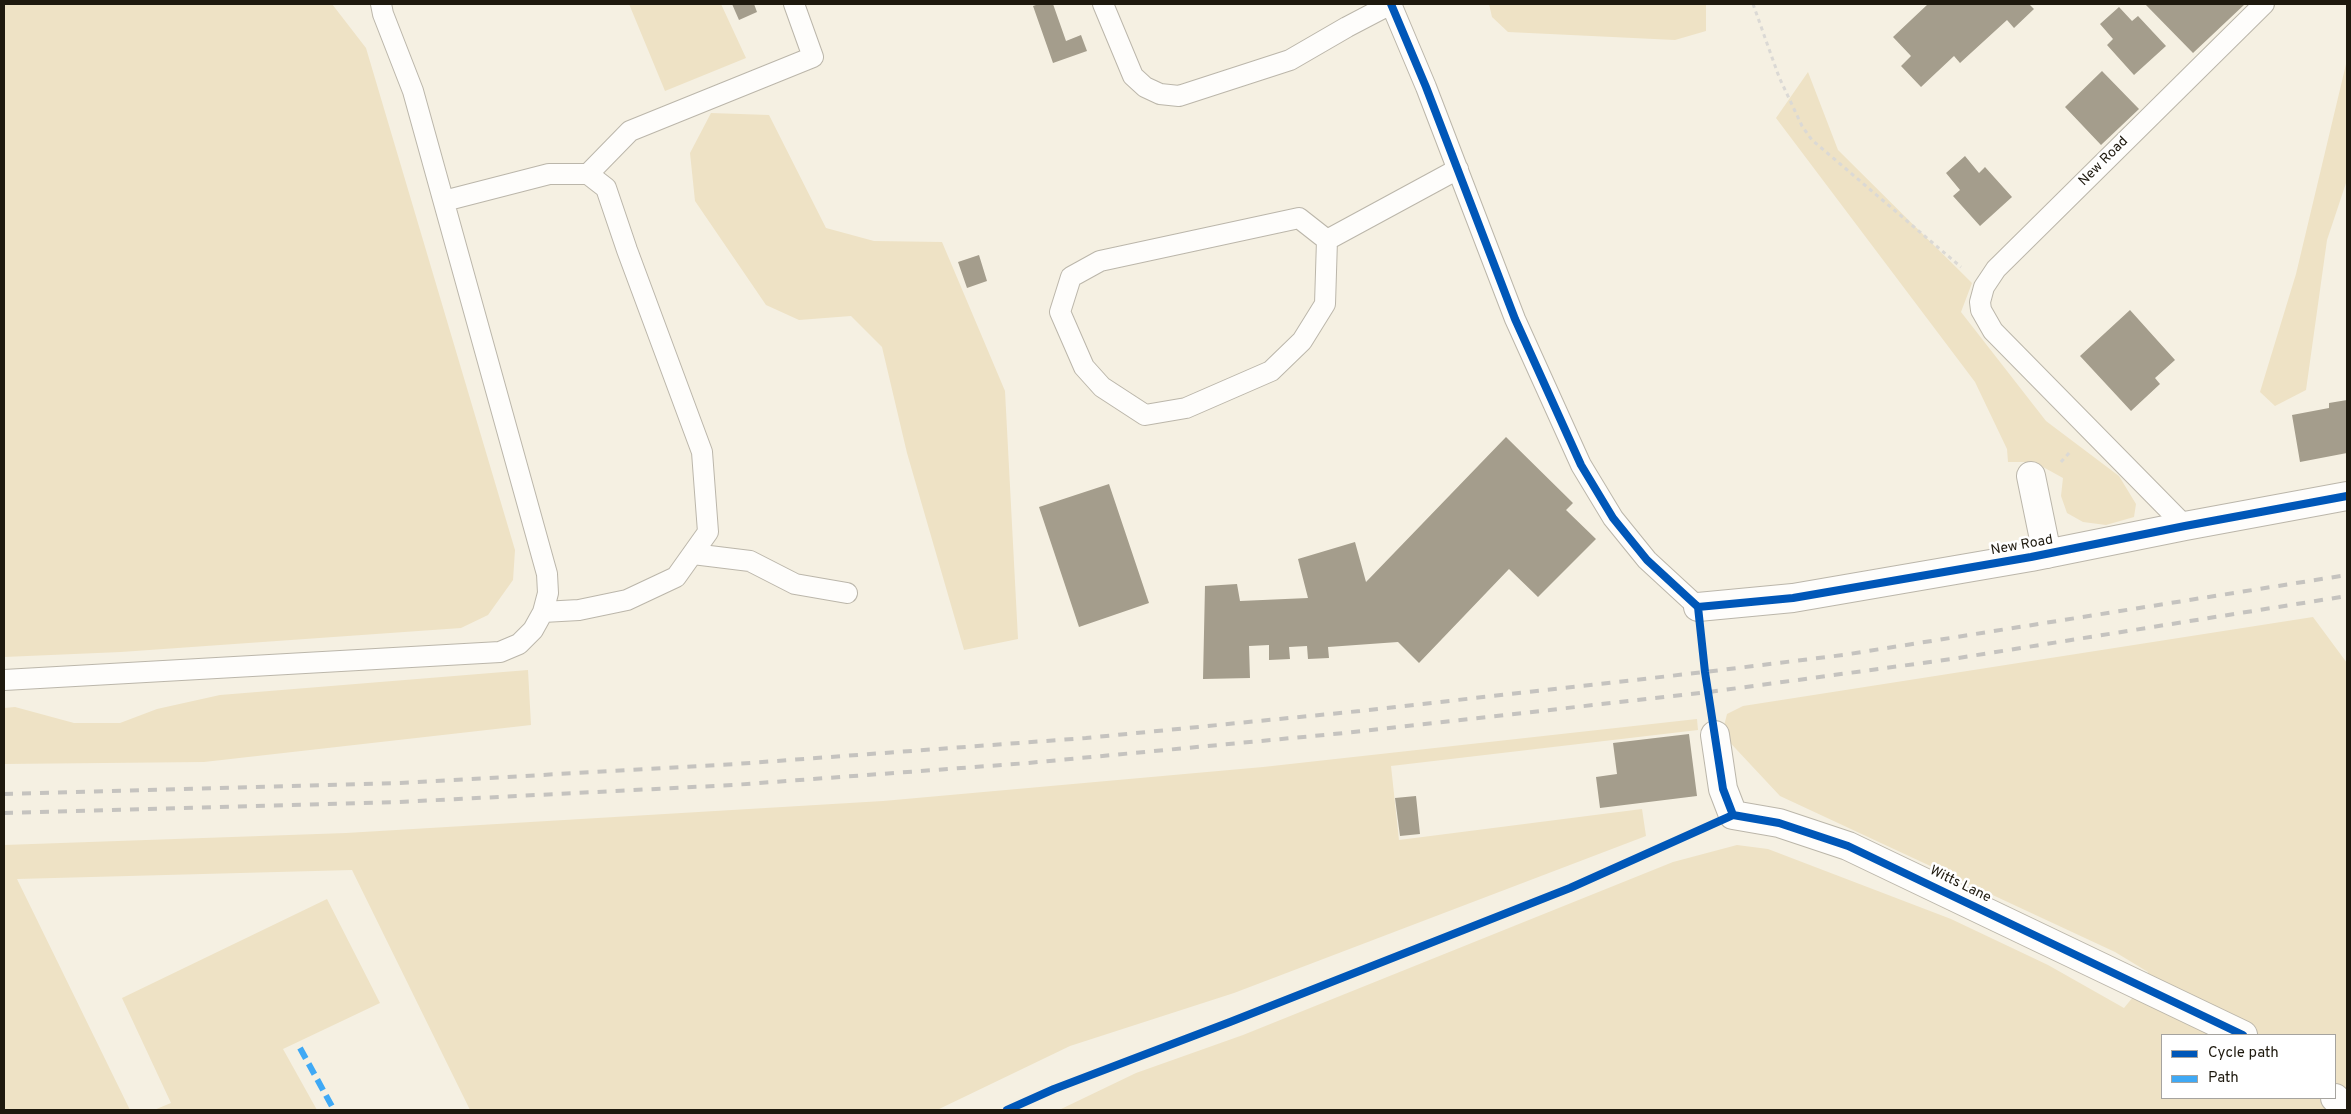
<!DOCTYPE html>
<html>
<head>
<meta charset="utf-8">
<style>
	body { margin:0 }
	#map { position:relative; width:2351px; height:1114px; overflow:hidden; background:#f5f0e2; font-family:Overpass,sans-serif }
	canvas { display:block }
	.frame { position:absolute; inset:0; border:5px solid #1e190e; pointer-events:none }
	.legend { position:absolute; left:2161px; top:1034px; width:175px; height:65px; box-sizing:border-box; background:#fff; border:1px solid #a5a39f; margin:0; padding:6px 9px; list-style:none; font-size:15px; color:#1e190e }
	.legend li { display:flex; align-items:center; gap:10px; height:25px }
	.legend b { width:25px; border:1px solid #a5a39f }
</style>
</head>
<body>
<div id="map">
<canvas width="2351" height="1114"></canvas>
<div class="frame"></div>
<ul class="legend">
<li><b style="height:6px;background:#0057b8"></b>Cycle path</li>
<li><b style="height:6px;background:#3fa9f5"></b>Path</li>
</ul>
</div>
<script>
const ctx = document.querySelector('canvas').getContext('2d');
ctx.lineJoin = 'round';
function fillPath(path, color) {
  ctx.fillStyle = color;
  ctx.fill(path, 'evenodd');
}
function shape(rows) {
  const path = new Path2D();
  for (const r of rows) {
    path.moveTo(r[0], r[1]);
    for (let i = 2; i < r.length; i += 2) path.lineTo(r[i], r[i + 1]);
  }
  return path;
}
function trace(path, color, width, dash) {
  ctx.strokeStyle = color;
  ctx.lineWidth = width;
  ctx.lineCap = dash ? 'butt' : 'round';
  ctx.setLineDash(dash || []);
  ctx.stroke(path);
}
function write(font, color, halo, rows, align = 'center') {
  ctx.font = font + ' Overpass,sans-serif';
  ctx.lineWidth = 5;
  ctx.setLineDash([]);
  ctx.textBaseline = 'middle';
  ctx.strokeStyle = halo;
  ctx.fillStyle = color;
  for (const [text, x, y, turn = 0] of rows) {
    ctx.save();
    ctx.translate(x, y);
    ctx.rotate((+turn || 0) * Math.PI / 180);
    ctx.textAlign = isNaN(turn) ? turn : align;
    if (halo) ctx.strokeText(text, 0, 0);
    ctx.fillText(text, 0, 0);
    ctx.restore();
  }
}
const green = shape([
	[4,4,332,4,366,48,515,550,513,580,488,615,461,628,121,652,4,657],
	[629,4,721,4,746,58,665,91],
	[1489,4,1706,4,1706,31,1675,40,1508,32,1492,17],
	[2347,60,2347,180,2327,240,2306,390,2275,406,2260,392,2296,274],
	[1808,72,1838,150,1972,283,1961,312,2046,421,2119,476,2136,504,2134,517,2106,525,2083,522,2067,513,2061,496,2063,478,2034,462,2008,462,2007,449,1975,382,1776,118],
	[711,113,769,115,826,228,874,241,942,242,1005,391,1018,639,964,650,907,453,882,347,851,316,799,320,766,305,695,201,690,153],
	[2313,617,2347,663,2347,1110,1059,1110,1136,1073,1243,1035,1673,862,1737,845,1768,849,1951,919,2048,965,2124,1008,2146,981,2148,972,2115,952,1780,796,1722,734,1727,714,1743,706],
	[2162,1035,2335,1035,2335,1098,2162,1098],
	[528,670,531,725,204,762,4,764,4,708,15,707,74,723,120,723,157,709,220,695],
	[1697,719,1698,730,1391,766,1399,840,1642,809,1646,836,1234,993,1070,1046,937,1110,470,1110,352,870,17,879,130,1110,4,1110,4,845,346,833,883,801,1263,767],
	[327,899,380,1003,283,1049,317,1110,154,1110,171,1103,122,998]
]);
const building = shape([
	[732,4,754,4,757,12,739,20],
	[1039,4,1053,4,1066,41,1081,35,1087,51,1053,63,1033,6],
	[1928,4,2029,4,2034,9,2014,28,2007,20,1960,63,1954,56,1921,87,1901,66,1911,56,1893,37],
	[2145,4,2245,4,2193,53],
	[2119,7,2132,21,2138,16,2166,46,2134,75,2107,45,2113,39,2100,24],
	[2102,71,2139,109,2101,145,2065,107],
	[1965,156,1979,173,1985,167,2012,197,1980,226,1953,196,1960,190,1946,173],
	[979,255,987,281,967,288,958,262],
	[2130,310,2175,360,2155,378,2160,384,2131,411,2080,356],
	[2347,400,2347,453,2300,462,2292,415,2329,408,2329,403],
	[1506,437,1573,503,1566,510,1596,539,1538,597,1509,569,1419,663,1398,642,1328,647,1329,658,1308,659,1307,646,1289,647,1290,659,1269,660,1269,645,1249,646,1250,678,1203,679,1205,586,1237,584,1240,601,1308,598,1298,559,1355,542,1366,582],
	[1109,484,1149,603,1079,627,1039,507],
	[1689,734,1697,796,1600,808,1596,777,1617,774,1613,743],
	[1416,796,1420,834,1400,836,1395,798]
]);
const path = shape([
	[1753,4,1779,77,1802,126,1812,140,1961,267],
	[2061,462,2070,452]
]);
const service = shape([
	[1103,4,1133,76,1145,87,1160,94,1179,96,1290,60,1347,27,1391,4,1426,87,1515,319,1581,465,1613,518,1647,560,1698,607],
	[588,174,630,131,813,57,794,4],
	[444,201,549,174,588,174,606,188,627,250,702,452,708,532,676,577,627,600,579,610,543,612],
	[1327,240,1325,304,1302,341,1271,371,1186,408,1145,415,1102,387,1084,367,1060,312,1071,277,1100,261,1299,218,1327,240,1458,169],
	[2185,526,1993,331,1981,310,1980,302,1984,287,1996,269,2264,4],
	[693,554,750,561,795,584,847,593],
	[4,680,500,652,519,644,533,630,543,612,548,593,547,574,413,91,383,14,381,4]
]);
const minor = shape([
	[2031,476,2047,554],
	[1698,607,1793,598,2031,557,2185,526,2347,496],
	[1715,735,1723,789,1733,815,1779,823,1848,846,2243,1035],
	[2335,1098,2347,1109]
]);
const rail = shape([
	[4,794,400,783,736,764,1086,738,1360,711,1705,672,1843,655,2347,575],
	[4,813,399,802,733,785,1028,763,1345,733,1709,692,1952,659,2347,596]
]);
const quiet = shape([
	[300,1048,334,1110]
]);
const cycleway = shape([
	[1391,4,1426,87,1515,319,1581,465,1613,518,1647,560,1698,607,1705,672,1723,789,1733,815],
	[1698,607,1793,598,2031,557,2185,526,2347,496],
	[1733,815,1779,823,1848,846,2243,1035],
	[1007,1110,1054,1089,1230,1022,1570,888,1733,815]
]);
const streetNames = [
	["New Road",2104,162,-45],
	["New Road",2022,546,-10],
	["Witts Lane",1960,885,26]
];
fillPath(green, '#eee2c5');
fillPath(building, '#a49d8c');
trace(service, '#bbb6aa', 22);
trace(minor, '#bbb6aa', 30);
trace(path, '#dbd9d5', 3, [4, 4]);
trace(service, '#fefdfb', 20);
trace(minor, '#fefdfb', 28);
trace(rail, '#c5c3bf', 4, [9, 9]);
trace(quiet, '#3fa9f5', 6, [12, 6]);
trace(cycleway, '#0057b8', 8);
write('14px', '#1e190e', '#fff', streetNames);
</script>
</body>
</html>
